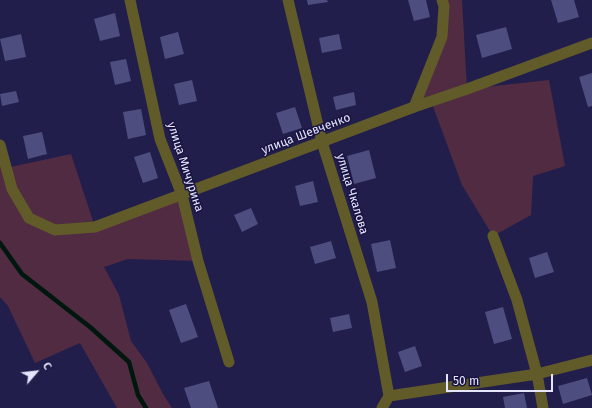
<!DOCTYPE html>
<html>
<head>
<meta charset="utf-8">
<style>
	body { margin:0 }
	#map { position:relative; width:592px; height:408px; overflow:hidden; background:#221e4c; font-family:"Fira Sans",sans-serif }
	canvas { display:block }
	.north { position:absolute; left:16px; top:352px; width:40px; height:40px; -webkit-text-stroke:3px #191441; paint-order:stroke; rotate:62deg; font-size:11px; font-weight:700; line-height:16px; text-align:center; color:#e5e6fe }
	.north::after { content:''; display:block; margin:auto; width:14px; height:18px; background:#e5e6fe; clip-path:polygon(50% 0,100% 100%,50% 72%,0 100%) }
	.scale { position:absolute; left:446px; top:374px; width:107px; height:18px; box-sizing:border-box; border:2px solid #e5e6fe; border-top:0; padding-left:5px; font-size:12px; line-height:14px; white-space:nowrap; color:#e5e6fe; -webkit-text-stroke:3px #191441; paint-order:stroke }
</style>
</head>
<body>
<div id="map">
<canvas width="592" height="408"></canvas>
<div class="north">С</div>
<div class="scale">50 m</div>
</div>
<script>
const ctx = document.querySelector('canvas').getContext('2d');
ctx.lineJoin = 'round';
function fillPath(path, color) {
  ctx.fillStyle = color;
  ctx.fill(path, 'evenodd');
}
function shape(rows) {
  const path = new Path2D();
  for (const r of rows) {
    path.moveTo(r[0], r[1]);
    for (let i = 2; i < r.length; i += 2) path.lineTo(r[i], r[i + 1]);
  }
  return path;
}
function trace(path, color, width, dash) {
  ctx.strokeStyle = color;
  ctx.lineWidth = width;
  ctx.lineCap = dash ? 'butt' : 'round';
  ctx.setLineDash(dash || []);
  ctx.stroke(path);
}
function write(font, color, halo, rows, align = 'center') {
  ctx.font = font + ' "Fira Sans",sans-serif';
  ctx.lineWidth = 3;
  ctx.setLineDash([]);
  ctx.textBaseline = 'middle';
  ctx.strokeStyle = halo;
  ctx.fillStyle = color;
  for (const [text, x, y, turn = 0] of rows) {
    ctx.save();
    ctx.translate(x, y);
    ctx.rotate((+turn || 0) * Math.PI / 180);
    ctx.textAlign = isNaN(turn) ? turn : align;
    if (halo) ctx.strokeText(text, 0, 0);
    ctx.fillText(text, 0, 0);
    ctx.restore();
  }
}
const green = shape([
	[442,0,462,0,467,89,549,80,565,166,533,176,531,215,493,236,462,185,431,101,414,107,442,37],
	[0,145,6,168,71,154,95,227,182,195,198,261,128,259,104,267,119,295,131,341,147,363,163,394,172,408,117,408,80,343,35,363,8,306,0,297]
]);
const stream = shape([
	[0,243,22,274,90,327,129,362,138,395,146,408]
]);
const building = shape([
	[307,0,327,0,328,2,308,5],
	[408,0,426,0,430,17,414,21],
	[551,0,574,0,579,17,558,23],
	[115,13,120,36,100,41,94,19],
	[506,27,512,49,482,58,476,35],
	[178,32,184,54,165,59,160,37],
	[21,34,26,57,5,61,0,39],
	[339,34,342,49,322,53,319,38],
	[126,59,131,81,115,85,110,62],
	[592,73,592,106,588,107,579,77],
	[192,80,197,101,179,105,174,84],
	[16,91,19,102,2,106,0,94],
	[354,92,356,105,336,110,333,97],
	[295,107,302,128,283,134,276,113],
	[141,109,146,135,128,139,123,112],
	[42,132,47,154,28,159,23,136],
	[369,150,376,178,354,184,347,156],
	[150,152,158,178,143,183,134,157],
	[313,181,318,202,300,206,295,186],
	[251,208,258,224,242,232,234,215],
	[390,240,396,268,377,272,371,244],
	[331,241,336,258,315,264,310,247],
	[547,252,554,272,535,278,529,258],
	[186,304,198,337,181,343,169,310],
	[503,307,512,339,494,344,485,312],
	[349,314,352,328,333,332,330,318],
	[415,346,422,366,405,372,398,352],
	[587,378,592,395,563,404,558,386],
	[209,381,218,408,191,408,184,388],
	[524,393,527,408,505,408,503,397]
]);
const minor = shape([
	[130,0,160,139,182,195,198,261,229,362],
	[288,0,322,142,372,302,389,396],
	[414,107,442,37,444,6,442,0],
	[0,145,12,189,29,218],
	[493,236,517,300,537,374,543,408],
	[382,408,389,396,537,374,592,360]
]);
const tertiary = shape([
	[29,218,55,230,95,227,414,107,467,89,592,43]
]);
const streetNames = [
	["улица Шевченко",306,134,-21],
	["улица Мичурина",185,167,72],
	["улица Чкалова",352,194,73]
];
fillPath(green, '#512b42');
trace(stream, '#00170d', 4.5);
fillPath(building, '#4e4d7f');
trace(minor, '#605b28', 11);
trace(tertiary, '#605b28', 11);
write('12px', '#e5e6fe', '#191441', streetNames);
</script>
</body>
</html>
